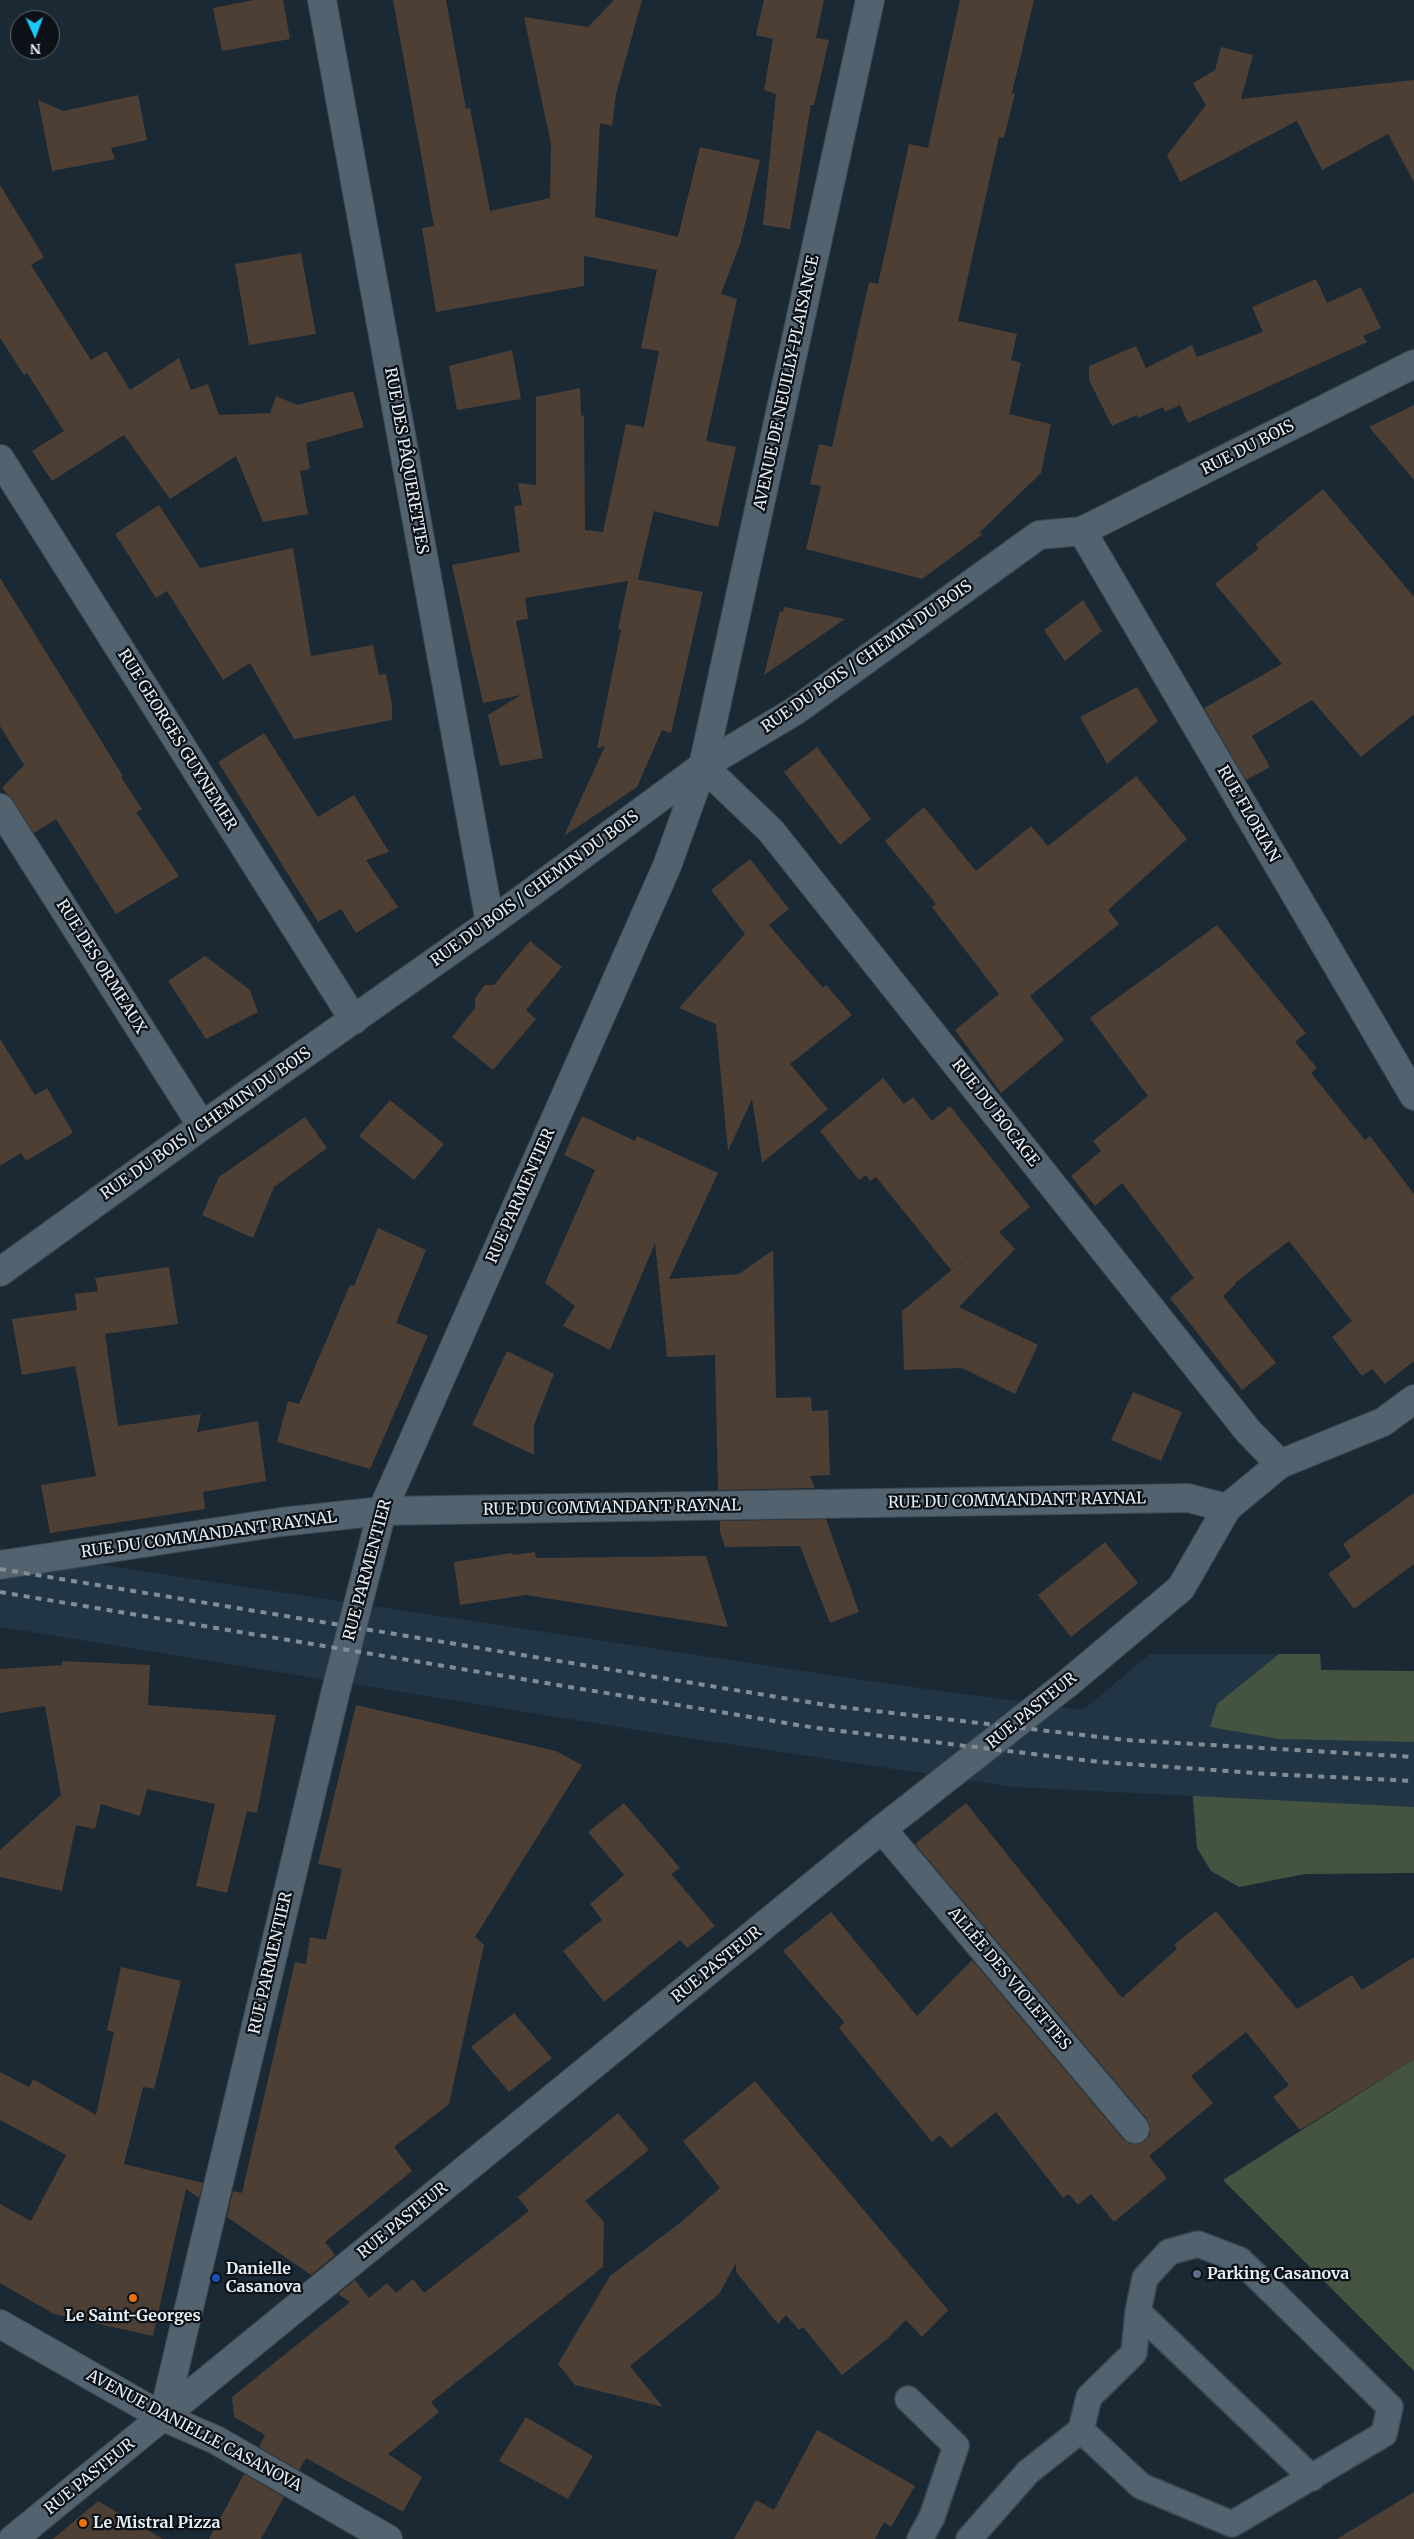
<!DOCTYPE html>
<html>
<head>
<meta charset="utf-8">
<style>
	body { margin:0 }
	#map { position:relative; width:1414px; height:2539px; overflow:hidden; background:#1b2934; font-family:Merriweather,serif }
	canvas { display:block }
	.north { position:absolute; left:10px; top:10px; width:50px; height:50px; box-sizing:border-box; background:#0b1116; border:1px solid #62696f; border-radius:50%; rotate:178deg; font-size:14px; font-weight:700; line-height:20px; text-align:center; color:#e5eef5 }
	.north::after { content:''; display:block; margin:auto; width:18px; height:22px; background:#1acafc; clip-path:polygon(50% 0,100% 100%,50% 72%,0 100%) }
</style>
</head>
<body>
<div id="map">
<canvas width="1414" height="2539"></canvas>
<div class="north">N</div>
</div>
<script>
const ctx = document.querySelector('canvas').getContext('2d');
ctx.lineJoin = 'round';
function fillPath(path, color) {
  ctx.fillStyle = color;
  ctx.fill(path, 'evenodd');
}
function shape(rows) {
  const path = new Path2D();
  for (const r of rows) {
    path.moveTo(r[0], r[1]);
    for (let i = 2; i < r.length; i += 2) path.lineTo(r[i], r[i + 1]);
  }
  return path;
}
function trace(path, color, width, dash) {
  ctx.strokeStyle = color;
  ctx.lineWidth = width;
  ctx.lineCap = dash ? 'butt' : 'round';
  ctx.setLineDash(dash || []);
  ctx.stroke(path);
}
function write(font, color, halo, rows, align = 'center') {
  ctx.font = font + ' Merriweather,serif';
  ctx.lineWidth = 4.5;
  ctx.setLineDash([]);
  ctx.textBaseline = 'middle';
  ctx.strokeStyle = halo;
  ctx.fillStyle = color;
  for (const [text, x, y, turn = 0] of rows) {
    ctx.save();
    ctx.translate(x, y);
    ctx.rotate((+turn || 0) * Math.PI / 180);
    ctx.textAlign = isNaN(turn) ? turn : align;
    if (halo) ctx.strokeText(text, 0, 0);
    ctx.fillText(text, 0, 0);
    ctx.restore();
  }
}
const built = shape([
	[0,1548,154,1573,883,1683,1083,1710,1150,1654,1320,1654,1321,1670,1414,1671,1414,1873,1305,1874,1239,1887,1211,1871,1197,1848,1192,1796,1014,1787,668,1735,0,1627]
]);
const green = shape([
	[1279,1654,1320,1654,1321,1670,1414,1671,1414,1742,1279,1739,1210,1727,1217,1704],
	[1193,1796,1414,1807,1414,1873,1305,1874,1239,1887,1211,1871,1197,1848],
	[1414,2059,1414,2371,1223,2180]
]);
const building = shape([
	[254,0,283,0,290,39,222,51,213,8],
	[393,0,446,0,466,109,470,108,490,211,550,198,551,144,524,17,588,27,614,0,642,0,616,94,612,126,600,123,595,217,678,237,700,147,760,160,741,241,721,294,737,299,706,441,736,447,718,527,654,511,638,579,636,579,703,592,671,733,662,730,637,787,564,836,605,746,597,748,621,630,618,629,628,581,525,598,528,619,516,621,543,758,500,766,488,715,521,695,483,703,452,565,520,552,514,506,522,505,518,483,536,485,536,397,580,388,581,415,584,416,585,530,603,532,626,424,644,427,659,351,641,348,657,270,584,256,584,286,436,312,422,228,434,226],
	[764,0,824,0,816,38,829,40,814,105,811,105,790,229,763,225,776,94,764,90,773,39,756,35],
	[960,0,1034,0,1012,93,1015,94,1004,138,999,137,958,321,1017,334,1011,360,1021,363,1009,414,1051,424,1041,473,979,533,983,534,922,579,806,549,821,486,810,484,819,444,832,447,869,282,878,284,909,144,928,148],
	[1221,47,1253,55,1241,99,1414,80,1414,182,1388,134,1322,170,1297,121,1180,182,1167,155,1206,105,1193,83,1215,70],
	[138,95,147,140,111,148,115,159,52,171,38,100,63,111],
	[0,185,44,257,31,265,91,360,106,351,130,390,179,358,191,390,208,384,219,415,270,413,276,396,297,405,353,391,364,427,306,443,310,469,300,471,308,514,263,522,236,456,170,499,124,435,52,481,32,451,64,431,27,373,24,375,0,338],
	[301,253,316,334,249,345,235,264],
	[1316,279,1327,303,1361,287,1381,328,1363,336,1367,342,1188,423,1180,405,1165,412,1163,407,1138,418,1137,415,1112,426,1089,380,1089,366,1136,346,1146,368,1192,345,1197,357,1263,332,1252,307],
	[512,350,521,399,457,410,449,366],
	[1414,405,1414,480,1369,427],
	[1323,489,1414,597,1414,714,1361,757,1312,700,1252,736,1270,767,1246,780,1204,708,1282,664,1215,584,1258,549,1256,544],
	[159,505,200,568,293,548,311,656,373,645,379,675,386,674,392,705,392,720,294,739,250,663,223,680,167,591,156,598,115,534],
	[0,578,123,776,121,777,142,809,136,812,179,876,116,914,56,819,34,833,13,800,2,788,24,765,0,726],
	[1083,600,1102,631,1065,661,1044,630],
	[784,607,845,619,764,675,780,611,783,612],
	[1137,687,1158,721,1107,764,1080,717],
	[264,733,318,817,354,795,389,852,366,860,398,907,356,933,341,909,318,922,218,762],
	[817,747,871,819,840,845,784,772],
	[1136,776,1187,839,1108,910,1119,924,1030,996,1064,1040,1001,1093,955,1030,999,994,932,907,936,904,885,841,924,807,976,871,1031,826,1048,846],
	[750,859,789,909,769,925,823,988,826,985,852,1015,790,1064,828,1109,762,1163,752,1099,728,1151,716,1024,679,1008,745,934,711,890],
	[1217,925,1306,1033,1295,1042,1317,1068,1311,1073,1365,1140,1370,1136,1414,1194,1414,1361,1385,1384,1372,1369,1362,1376,1332,1337,1352,1321,1289,1241,1236,1282,1236,1284,1223,1296,1276,1363,1242,1390,1170,1298,1194,1278,1122,1183,1095,1206,1071,1176,1101,1151,1093,1141,1148,1096,1090,1018],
	[530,941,562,967,526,1010,536,1019,493,1070,452,1037,475,1008,475,998,485,985,494,985],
	[205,956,250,990,258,1012,206,1039,168,981],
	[0,1039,35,1095,47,1088,73,1133,26,1161,21,1153,0,1166],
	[883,1078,904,1104,913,1097,932,1121,950,1106,1030,1207,999,1232,1015,1249,959,1307,1038,1345,1015,1394,962,1368,904,1370,902,1311,982,1245,951,1270,876,1177,870,1181,866,1175,859,1180,820,1131],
	[390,1100,444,1144,414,1180,359,1136],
	[582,1116,635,1141,637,1136,718,1173,669,1279,739,1274,773,1250,776,1398,811,1397,812,1411,828,1410,830,1475,810,1476,815,1488,718,1490,715,1355,667,1357,655,1243,610,1350,563,1326,575,1306,545,1283,595,1170,564,1155],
	[305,1117,327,1148,274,1187,253,1238,202,1215,219,1177],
	[378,1228,426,1250,396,1323,428,1336,370,1469,277,1442,288,1401,299,1404,350,1285,354,1286],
	[169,1267,178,1324,105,1334,118,1426,201,1414,197,1432,258,1421,266,1481,203,1492,205,1509,50,1533,41,1485,96,1476,75,1366,22,1375,12,1319,77,1310,75,1294,98,1291,95,1278],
	[507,1351,554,1374,534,1425,534,1455,472,1425],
	[1133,1392,1182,1412,1161,1461,1111,1440],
	[1414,1493,1414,1564,1354,1609,1328,1574,1351,1557,1343,1544],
	[826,1519,859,1612,830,1623,800,1546,725,1547,720,1532,720,1521],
	[1105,1542,1138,1583,1071,1637,1038,1595],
	[535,1552,536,1558,706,1556,728,1627,526,1595,460,1605,454,1562,512,1553,513,1555],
	[62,1661,150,1665,148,1705,276,1715,257,1813,247,1811,227,1893,196,1886,215,1804,147,1789,140,1816,101,1804,95,1829,76,1825,62,1891,0,1877,0,1850,61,1795,45,1706,0,1713,0,1669,62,1665],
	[356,1705,556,1751,582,1765,475,1937,484,1945,449,2104,394,2147,412,2171,325,2242,335,2255,311,2275,227,2217,233,2191,242,2193,295,1962,306,1964,310,1937,326,1940,342,1869,318,1864],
	[624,1803,680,1868,671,1874,715,1926,687,1948,680,1940,604,2002,563,1951,602,1920,590,1904,624,1875,588,1832],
	[966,1803,1122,1998,1177,1949,1174,1945,1216,1911,1297,2009,1352,1975,1362,1990,1414,1957,1414,2059,1300,2130,1273,2097,1289,2085,1246,2032,1191,2076,1213,2103,1149,2156,1167,2178,1114,2222,1091,2194,1078,2205,1069,2194,1063,2198,996,2112,951,2148,940,2135,932,2142,839,2028,844,2022,783,1951,831,1912,917,2016,972,1960,1123,2139,1130,2144,1138,2144,1145,2141,1150,2134,1150,2126,1147,2119,915,1844],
	[121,1967,181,1981,154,2089,143,2087,124,2164,203,2183,199,2198,186,2189,153,2336,54,2314,0,2283,0,2204,31,2221,66,2155,0,2120,0,2072,29,2087,33,2079,96,2115,114,2032,107,2030],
	[514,2013,552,2058,509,2092,471,2047],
	[755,2081,948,2310,922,2337,906,2320,886,2340,842,2375,803,2327,799,2330,786,2315,778,2324,736,2272,736,2263,719,2294,630,2366,663,2407,575,2385,558,2364,610,2276,681,2222,720,2188,683,2141],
	[618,2113,649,2150,585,2201,604,2222,603,2267,431,2402,439,2412,388,2454,422,2477,403,2512,306,2458,299,2470,259,2447,265,2435,234,2417,232,2397,350,2302,338,2294,355,2280,369,2298,387,2283,396,2293,413,2279,424,2293,529,2211,518,2197],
	[526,2417,593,2456,568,2499,499,2461],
	[817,2430,915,2486,891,2527,884,2522,875,2539,734,2539,756,2500,774,2510],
	[244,2474,284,2497,261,2539,209,2539],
	[1414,2492,1414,2539,1337,2539],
	[98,2501,163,2539,53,2539]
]);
const service = shape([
	[1138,2312,1312,2478],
	[908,2399,956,2446,932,2517,920,2539],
	[969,2539,1028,2472,1081,2430,1089,2397,1134,2353,1138,2312,1145,2278,1169,2252,1198,2244,1240,2260,1390,2407,1384,2434,1232,2524,1141,2486,1081,2430]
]);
const minor = shape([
	[322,0,490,923],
	[0,459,354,1020],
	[1082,531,1414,1096],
	[703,766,771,831,1248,1431,1280,1464],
	[0,808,202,1126],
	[0,1272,202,1126,490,923,703,766,795,711,1039,535,1082,531,1414,364],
	[0,1565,281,1522,382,1511,1188,1498,1227,1508],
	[882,1829,1135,2129],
	[0,2324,163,2417,216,2440,388,2539],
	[163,2417,335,1694,382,1511,667,866,703,766,870,0]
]);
const tertiary = shape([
	[13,2539,882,1829,1068,1683,1181,1588,1227,1508,1280,1464,1383,1422,1414,1399]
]);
const rail = shape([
	[0,1569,832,1706,1126,1740,1414,1757],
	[0,1592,816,1728,1100,1762,1269,1774,1414,1781]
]);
const markers = [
	[1197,2274,5,"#5c6f8a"],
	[216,2278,5,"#1a4fb4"],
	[133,2298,5,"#e8710a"],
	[83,2523,5,"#e8710a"]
];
const streetNames = [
	["AVENUE DE NEUILLY-PLAISANCE",787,383,-78],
	["RUE DU BOIS",1248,448,-27],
	["RUE DES PÂQUERETTES",406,461,80],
	["RUE DU BOIS / CHEMIN DU BOIS",867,657,-35],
	["RUE GEORGES GUYNEMER",177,740,58],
	["RUE FLORIAN",1248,814,60],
	["RUE DU BOIS / CHEMIN DU BOIS",535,889,-36],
	["RUE DES ORMEAUX",101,967,58],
	["RUE DU BOCAGE",995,1113,52],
	["RUE DU BOIS / CHEMIN DU BOIS",206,1124,-35],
	["RUE PARMENTIER",521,1196,-66],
	["RUE DU COMMANDANT RAYNAL",1017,1501,-1],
	["RUE DU COMMANDANT RAYNAL",612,1508,-1],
	["RUE DU COMMANDANT RAYNAL",209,1535,-8],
	["RUE PARMENTIER",368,1570,-75],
	["RUE PASTEUR",1032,1711,-39],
	["RUE PARMENTIER",271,1963,-77],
	["RUE PASTEUR",717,1965,-39],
	["ALLÉE DES VIOLETTES",1009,1979,50],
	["RUE PASTEUR",403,2221,-39],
	["AVENUE DANIELLE CASANOVA",194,2431,28],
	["RUE PASTEUR",90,2477,-39]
];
const poiNames = [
	["Danielle",226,2269],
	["Casanova",226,2287],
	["Parking Casanova",1207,2274],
	["Le Saint-Georges",133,2316,"center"],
	["Le Mistral Pizza",93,2523]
];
fillPath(built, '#213544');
fillPath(green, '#445440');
fillPath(building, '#4e3f34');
trace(service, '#3b474f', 28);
trace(minor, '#3b474f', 30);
trace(tertiary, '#3b474f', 30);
trace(service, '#52626e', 25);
trace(minor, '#52626e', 28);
trace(tertiary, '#52626e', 28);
trace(rail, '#828d96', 4, [6, 6]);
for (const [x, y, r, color] of markers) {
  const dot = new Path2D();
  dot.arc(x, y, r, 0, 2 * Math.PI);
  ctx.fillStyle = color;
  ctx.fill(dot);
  trace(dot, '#0b1116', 2);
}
write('16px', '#e5eef5', '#0b1116', streetNames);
write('bold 16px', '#e5eef5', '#0b1116', poiNames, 'left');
</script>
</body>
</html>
